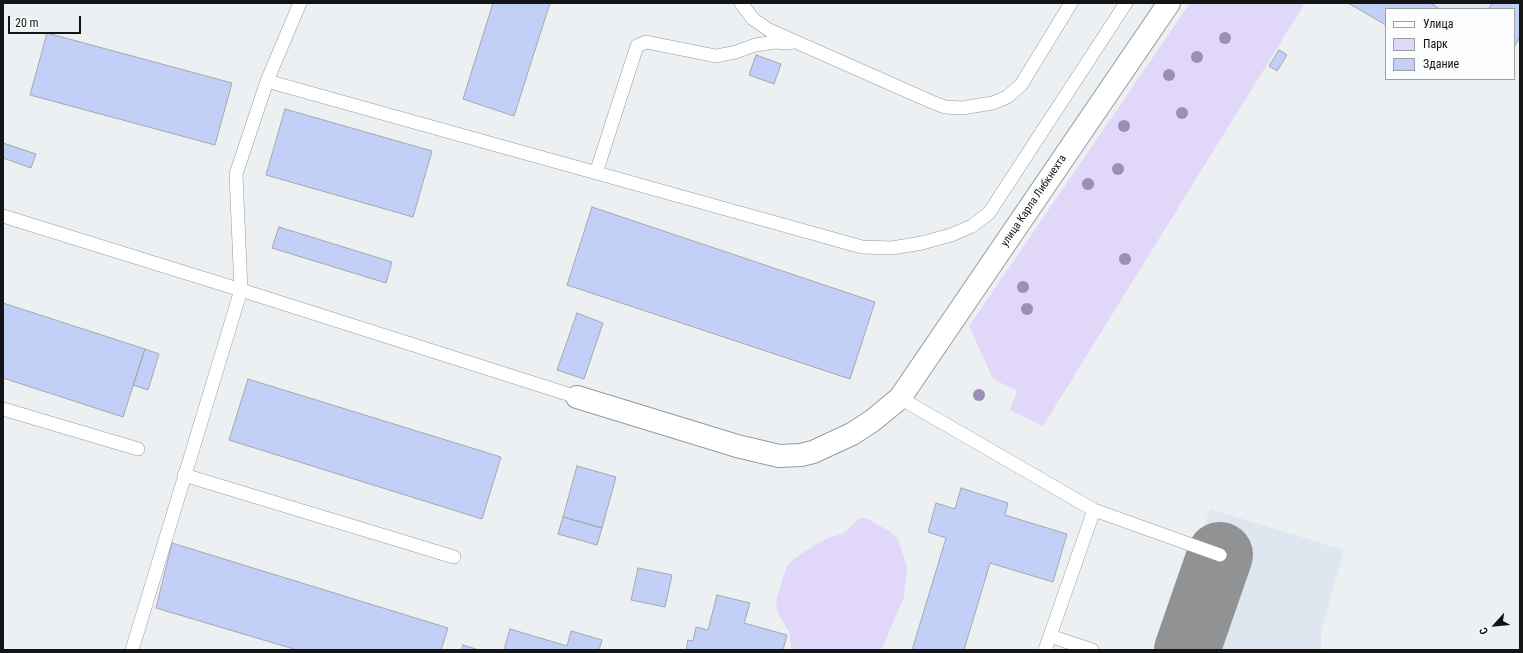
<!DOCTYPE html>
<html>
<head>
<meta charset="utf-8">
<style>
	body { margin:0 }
	#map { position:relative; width:1523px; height:653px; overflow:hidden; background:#edf0f2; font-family:"Roboto Condensed",sans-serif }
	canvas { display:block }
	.frame { position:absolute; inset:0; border:4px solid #131415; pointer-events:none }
	.legend { position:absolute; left:1385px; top:8px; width:130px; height:72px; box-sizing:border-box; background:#fbfdff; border:1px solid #9ea0a1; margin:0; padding:5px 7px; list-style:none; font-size:12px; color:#131415 }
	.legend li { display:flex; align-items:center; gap:8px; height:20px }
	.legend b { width:20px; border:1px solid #9ea0a1 }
	.north { position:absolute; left:1475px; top:605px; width:40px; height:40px; -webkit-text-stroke:3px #fbfdff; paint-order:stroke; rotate:243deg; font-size:11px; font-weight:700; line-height:16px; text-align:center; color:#131415 }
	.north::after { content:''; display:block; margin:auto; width:14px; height:18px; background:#131415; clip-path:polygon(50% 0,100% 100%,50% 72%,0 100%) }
	.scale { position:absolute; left:8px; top:16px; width:73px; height:18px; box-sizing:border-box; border:2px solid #131415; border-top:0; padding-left:5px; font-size:12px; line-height:14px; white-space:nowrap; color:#131415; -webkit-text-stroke:3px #fbfdff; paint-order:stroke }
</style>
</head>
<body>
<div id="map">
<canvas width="1523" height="653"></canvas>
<div class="frame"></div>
<ul class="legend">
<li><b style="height:5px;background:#fff"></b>Улица</li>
<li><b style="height:11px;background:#e1d7f9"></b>Парк</li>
<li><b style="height:11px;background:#c2d0f8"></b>Здание</li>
</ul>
<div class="north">С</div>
<div class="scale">20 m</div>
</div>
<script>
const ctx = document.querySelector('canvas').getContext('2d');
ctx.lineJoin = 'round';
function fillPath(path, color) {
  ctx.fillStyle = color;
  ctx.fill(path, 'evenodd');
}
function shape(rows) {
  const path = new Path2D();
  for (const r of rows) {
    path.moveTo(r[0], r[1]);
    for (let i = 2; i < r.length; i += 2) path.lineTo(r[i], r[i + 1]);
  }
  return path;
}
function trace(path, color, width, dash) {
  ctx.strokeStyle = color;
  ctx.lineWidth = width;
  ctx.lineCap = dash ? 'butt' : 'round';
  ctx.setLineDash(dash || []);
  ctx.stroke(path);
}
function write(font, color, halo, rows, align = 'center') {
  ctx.font = font + ' "Roboto Condensed",sans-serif';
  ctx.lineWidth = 4;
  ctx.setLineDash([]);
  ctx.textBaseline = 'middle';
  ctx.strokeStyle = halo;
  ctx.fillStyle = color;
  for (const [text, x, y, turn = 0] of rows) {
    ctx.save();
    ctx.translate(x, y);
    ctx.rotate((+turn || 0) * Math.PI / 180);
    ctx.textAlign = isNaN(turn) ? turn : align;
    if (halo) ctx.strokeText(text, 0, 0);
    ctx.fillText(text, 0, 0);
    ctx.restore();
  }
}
const built = shape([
	[1348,3,1520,3,1520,37,1514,47,1514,9,1386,9],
	[1210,509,1344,550,1321,631,1321,650,1162,650]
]);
const green = shape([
	[1190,3,1305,3,1043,426,1010,410,1017,391,993,379,969,326],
	[860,518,866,518,889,531,898,539,907,567,904,597,882,648,880,650,791,650,790,634,779,615,776,606,777,596,787,566,795,558,817,544,830,537,843,534]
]);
const taxiway = shape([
	[1187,650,1220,555]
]);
const building = shape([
	[493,3,550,3,514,116,463,99,493,3],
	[1348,3,1430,3,1440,9,1386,9,1386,25,1348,3],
	[1492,3,1520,3,1520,37,1514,47,1514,9,1489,9,1492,3],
	[47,33,232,83,215,145,30,95,47,33],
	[1279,50,1287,55,1277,71,1269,66,1279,50],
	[756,55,781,64,774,84,749,75,756,55],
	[285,109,432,151,413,217,266,175,285,109],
	[3,143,36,154,31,168,3,158,3,143],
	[592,207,875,302,850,379,567,285,592,207],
	[279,227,392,262,386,283,272,248,279,227],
	[3,303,145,349,123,417,3,378,3,303],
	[577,313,603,323,584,379,557,370,577,313],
	[145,349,159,354,148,390,133,385,145,349],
	[248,379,501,457,482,519,229,440,248,379],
	[577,466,616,477,602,528,563,517,577,466],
	[961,488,1008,503,1005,515,1067,534,1053,582,990,563,964,650,912,650,946,538,928,532,936,503,955,509,961,488],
	[563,517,602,528,597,545,558,534,563,517],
	[172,543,448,628,441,650,297,650,156,608,172,543],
	[638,568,672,575,665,607,631,600,638,568],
	[717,595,750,603,744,623,787,635,783,650,686,650,688,640,693,641,696,627,708,630,717,595],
	[510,629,567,646,571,631,602,640,599,650,504,650,510,629],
	[463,645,479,650,461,650,463,645]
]);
const service = shape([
	[741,3,753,19,769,30,932,102,945,107,962,108,993,103,1007,97,1021,85,1071,3],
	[267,81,862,247,892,248,922,243,951,235,972,226,989,213,1126,3],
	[596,173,637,46,646,42,716,56,736,52,755,45,775,42,790,43],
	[3,216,241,290,577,397],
	[900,398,1094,510,1220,555],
	[3,409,138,449],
	[184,475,454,557],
	[1050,636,1092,650],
	[132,650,241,290,236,174,267,81,300,3],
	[1045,650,1094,510]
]);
const minor = shape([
	[577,397,737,446,779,456,801,455,813,452,852,434,872,421,900,398,1169,3]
]);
const trees = [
	[1225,38],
	[1197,57],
	[1169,75],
	[1182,113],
	[1124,126],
	[1118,169],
	[1088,184],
	[1125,259],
	[1023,287],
	[1027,309],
	[979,395]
];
const streetNames = [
	["улица Карла Либкнехта",1034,201,-56]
];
fillPath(built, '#dee7ef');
fillPath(green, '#e1d7f9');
trace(taxiway, '#909294', 66);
fillPath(building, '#c2d0f8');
trace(building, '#a6a7aa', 1);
trace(service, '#979a9c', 14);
trace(minor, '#979a9c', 24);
trace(service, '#fff', 13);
trace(minor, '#fff', 22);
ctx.fillStyle = '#9c8db9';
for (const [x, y] of trees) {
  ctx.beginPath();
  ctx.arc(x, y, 6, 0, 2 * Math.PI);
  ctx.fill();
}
write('11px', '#131415', '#fbfdff', streetNames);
</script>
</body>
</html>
